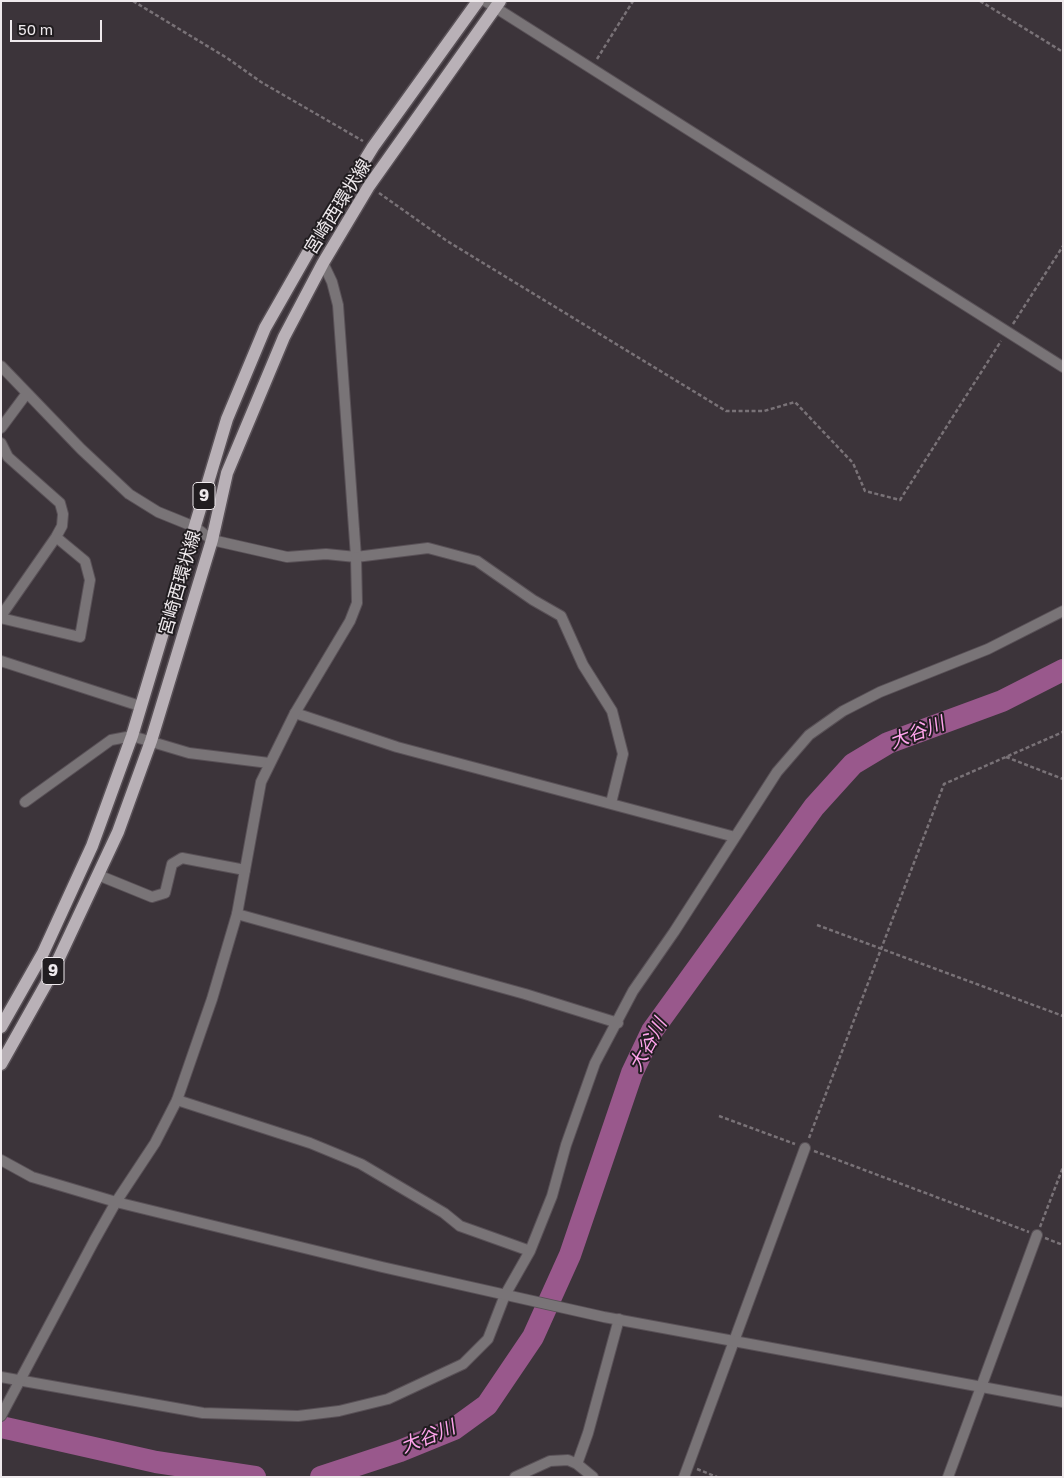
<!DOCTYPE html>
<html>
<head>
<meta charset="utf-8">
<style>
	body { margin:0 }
	#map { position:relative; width:1064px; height:1478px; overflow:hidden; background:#3c343a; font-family:"Golos Text",sans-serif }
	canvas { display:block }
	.frame { position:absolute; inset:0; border:2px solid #efeaed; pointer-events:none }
	.scale { position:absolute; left:10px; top:20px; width:92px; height:22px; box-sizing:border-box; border:2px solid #efeaed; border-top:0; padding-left:6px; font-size:15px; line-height:18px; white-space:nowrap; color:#efeaed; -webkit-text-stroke:4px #211d20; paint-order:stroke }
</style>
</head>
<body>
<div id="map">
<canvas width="1064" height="1478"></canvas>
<div class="frame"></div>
<div class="scale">50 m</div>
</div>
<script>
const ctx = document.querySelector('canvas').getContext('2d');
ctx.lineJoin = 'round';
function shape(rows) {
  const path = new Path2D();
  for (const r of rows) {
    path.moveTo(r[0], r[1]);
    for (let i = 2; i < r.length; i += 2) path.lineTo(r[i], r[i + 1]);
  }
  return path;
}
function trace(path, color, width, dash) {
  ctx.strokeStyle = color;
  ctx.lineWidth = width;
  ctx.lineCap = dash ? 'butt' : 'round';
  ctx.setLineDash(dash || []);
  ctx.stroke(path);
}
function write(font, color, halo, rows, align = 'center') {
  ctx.font = font + ' "Golos Text","Noto Sans JP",sans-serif';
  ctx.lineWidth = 4;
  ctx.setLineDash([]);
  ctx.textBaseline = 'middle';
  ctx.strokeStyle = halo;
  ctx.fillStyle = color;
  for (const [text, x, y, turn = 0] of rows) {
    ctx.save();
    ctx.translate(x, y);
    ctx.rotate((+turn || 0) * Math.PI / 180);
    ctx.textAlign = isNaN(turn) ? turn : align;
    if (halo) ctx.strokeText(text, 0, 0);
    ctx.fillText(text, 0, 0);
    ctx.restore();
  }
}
const river = shape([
	[1,1427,156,1462,255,1477],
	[321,1477,400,1451,454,1429,487,1405,533,1337,570,1255,632,1073,652,1031,814,807,853,764,888,743,1002,701,1063,670]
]);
const path = shape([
	[133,1,227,58,261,82,363,141],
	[980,1,1063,52],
	[597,59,633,1],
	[379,193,447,241,726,411,764,411,795,402,853,463,865,491,900,500,1001,341],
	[1013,324,1063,246],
	[1006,757,1063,779],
	[817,925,1063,1016],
	[719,1116,795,1144],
	[809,1138,944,784,1063,732],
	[814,1151,1029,1232],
	[1040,1227,1063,1167],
	[1045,1238,1063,1245],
	[697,1469,717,1477]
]);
const minor = shape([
	[323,263,332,282,338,305,356,557],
	[1,366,81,449,129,494,158,512,195,527,212,540,287,557,326,554,356,557,428,548,477,561,533,600,561,616,583,665,612,711,623,754,611,803],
	[1,428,27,393],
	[1,443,8,457,60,503,63,514,62,526,56,537,1,616],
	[1,618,80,637,90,580,85,561,56,537],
	[295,713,397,747,735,837],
	[25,802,111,740,132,736,189,753,269,763],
	[98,875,152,897,165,893,172,864,182,858,245,870],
	[237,914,525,994,618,1023],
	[177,1100,310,1143,361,1164,444,1213,460,1226,530,1251],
	[1,1377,203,1413,298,1416,339,1411,388,1399,463,1364,488,1339,505,1295,530,1251,552,1196,566,1145,595,1063,633,991,674,932,777,772,809,735,843,711,880,692,988,649,1063,611],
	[577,1464,588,1433,619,1319],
	[515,1477,550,1461,568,1460,577,1464,593,1477],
	[684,1477,805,1148],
	[948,1477,1037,1235]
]);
const tertiary = shape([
	[485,1,1063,367],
	[1,661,140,706],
	[1,1160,32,1177,116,1202,382,1267,604,1317,1063,1402],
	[1,1416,94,1241,116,1202,155,1143,177,1100,212,999,237,914,261,782,295,713,350,621,357,603,356,557]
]);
const primary = shape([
	[1,1027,43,953,92,846,132,736,227,419,265,328,310,249,373,147,478,1],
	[1,1064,51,975,118,832,151,741,212,540,227,473,284,337,323,263,369,186,500,1]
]);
const shields = [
	[204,496,22],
	[53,971,22]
];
const shieldNames = [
	["9",204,496],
	["9",53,971]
];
const streetNames = [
	["宮崎西環状線",338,207,-58],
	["宮崎西環状線",180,583,-74]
];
const waterNames = [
	["大谷川",917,733,-21],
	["大谷川",648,1045,-61],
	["大谷川",428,1437,-22]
];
trace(river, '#99588c', 22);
trace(minor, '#595157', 12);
trace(tertiary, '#595157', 12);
trace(primary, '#595157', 15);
trace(path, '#797277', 2.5, [4, 2.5]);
trace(minor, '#797477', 10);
trace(tertiary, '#797477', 10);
trace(primary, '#b9b1b7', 12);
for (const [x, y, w] of shields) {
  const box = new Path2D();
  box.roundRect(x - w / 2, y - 13.5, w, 27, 4);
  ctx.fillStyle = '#211d20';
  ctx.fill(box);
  trace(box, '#efeaed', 1);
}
write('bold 16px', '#efeaed', null, shieldNames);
write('18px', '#efeaed', '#211d20', streetNames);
write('italic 19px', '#ffa4ec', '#211d20', waterNames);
</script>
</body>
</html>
